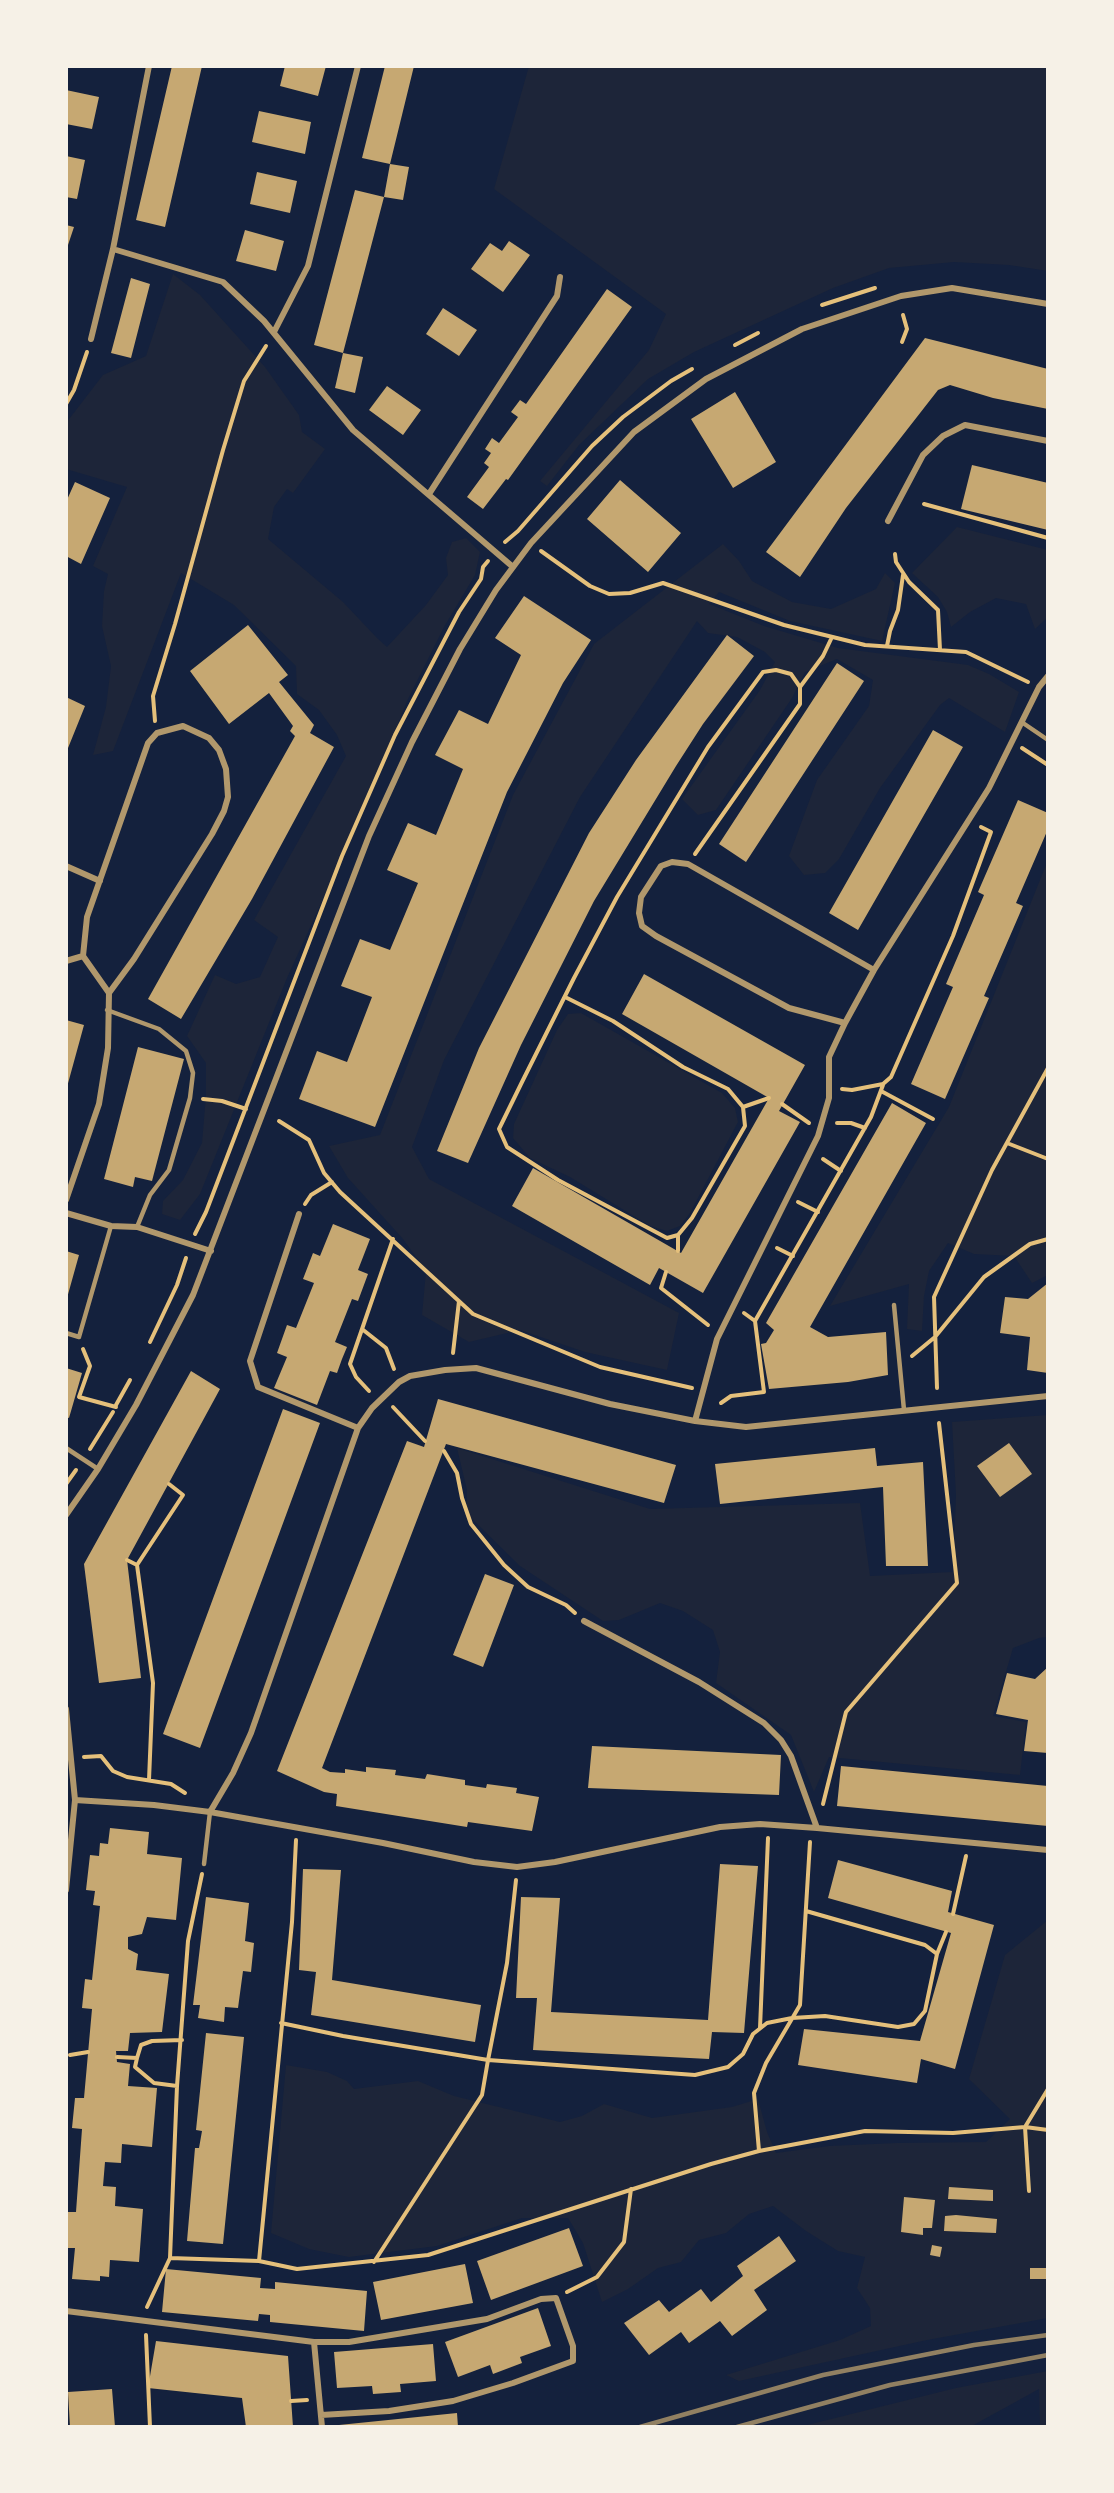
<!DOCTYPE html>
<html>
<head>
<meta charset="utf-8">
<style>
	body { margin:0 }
	#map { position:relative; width:1114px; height:2493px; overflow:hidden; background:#14213d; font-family:"PT Sans",sans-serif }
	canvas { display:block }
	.frame { position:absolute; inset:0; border:68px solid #f6f1e7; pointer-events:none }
</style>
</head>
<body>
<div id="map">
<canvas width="1114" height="2493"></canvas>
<div class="frame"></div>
</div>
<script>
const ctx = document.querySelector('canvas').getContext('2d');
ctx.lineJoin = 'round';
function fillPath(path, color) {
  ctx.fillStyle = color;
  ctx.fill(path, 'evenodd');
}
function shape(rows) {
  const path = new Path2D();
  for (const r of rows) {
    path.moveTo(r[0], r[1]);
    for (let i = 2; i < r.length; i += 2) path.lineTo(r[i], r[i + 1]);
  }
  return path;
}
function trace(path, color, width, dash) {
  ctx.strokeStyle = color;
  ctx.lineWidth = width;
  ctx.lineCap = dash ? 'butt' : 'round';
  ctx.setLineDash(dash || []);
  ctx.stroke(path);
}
const green = shape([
	[529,66,1048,66,1048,271,1009,265,954,262,889,268,833,288,694,352,648,379,579,445,547,486,540,481,649,350,666,314,494,189],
	[173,274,200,295,265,367,299,415,302,432,325,449,293,493,287,489,274,507,268,539,343,602,377,638,387,647,426,605,448,575,446,558,452,542,466,538,480,552,475,575,444,627,407,701,369,798,287,978,200,1194,180,1220,162,1214,163,1201,183,1180,202,1143,206,1095,206,1063,187,1036,215,975,236,984,260,977,278,937,254,920,346,756,337,735,319,710,297,694,296,666,234,605,181,573,113,751,93,755,106,707,111,666,102,626,104,591,108,574,93,566,127,487,66,469,66,423,103,375,146,356],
	[957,527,1048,550,1048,617,1035,629,1026,604,996,598,970,612,951,627,947,612,938,597,912,573],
	[723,544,739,561,752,581,792,602,831,609,876,589,885,573,895,583,882,641,790,621,719,592,709,604,764,626,838,648,968,665,989,674,1019,692,1005,732,949,698,940,705,880,788,839,859,825,873,804,875,789,856,817,780,869,706,873,680,837,659,805,672,792,698,716,810,698,815,682,799,760,690,775,662,765,652,737,637,708,633,697,621,580,797,444,1060,412,1147,429,1179,679,1313,667,1370,585,1352,520,1330,469,1342,422,1315,426,1271,403,1239,348,1178,329,1146,380,1135,513,795,594,644],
	[1048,860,1048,1275,1032,1283,1014,1256,974,1254,948,1243,929,1271,924,1296,922,1331,907,1329,909,1284,830,1306,949,1107],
	[581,1013,722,1093,735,1108,738,1122,690,1213,680,1226,667,1231,650,1226,570,1177,530,1158,513,1138,514,1124,557,1030,568,1014],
	[1048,1415,1048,1637,1039,1638,1013,1648,993,1716,1026,1722,1020,1775,829,1757,814,1792,791,1735,716,1683,720,1652,713,1630,683,1611,660,1603,619,1620,603,1621,520,1566,467,1514,467,1490,457,1448,650,1509,860,1503,870,1576,953,1572,956,1495,952,1422],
	[1048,1920,1048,2318,927,2340,739,2381,726,2375,840,2340,871,2326,870,2308,857,2288,865,2257,838,2251,806,2231,773,2206,749,2214,726,2233,699,2240,681,2262,658,2268,628,2289,602,2302,583,2243,568,2218,522,2218,437,2246,349,2257,309,2249,271,2233,286,2065,327,2072,347,2081,354,2089,418,2081,454,2096,560,2122,582,2116,604,2104,652,2118,732,2107,758,2099,767,2132,776,2153,829,2146,897,2143,986,2142,1010,2119,969,2079,1005,1955],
	[1048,2371,1048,2427,1040,2427,1039,2389,970,2427,799,2427,956,2388]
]);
const building = shape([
	[172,66,202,66,165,227,136,220],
	[285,66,326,66,318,96,280,86],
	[385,66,414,66,390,164,362,158],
	[66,90,99,97,92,129,66,124],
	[259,111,311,122,305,154,252,142],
	[66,156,85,160,77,199,66,197],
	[390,164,409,167,403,200,384,197],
	[257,172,297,181,290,213,250,204],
	[355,190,384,197,343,353,314,345],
	[66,225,74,227,66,251],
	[245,230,284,241,276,271,236,261],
	[509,241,530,255,503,292,471,269,490,243,502,251],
	[131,278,150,284,131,358,111,353],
	[607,289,632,307,508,480,506,479,483,509,467,497,489,467,484,463,491,453,485,449,492,438,499,443,518,417,511,412,520,400,526,404],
	[443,308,477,330,459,356,426,334],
	[925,338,1048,369,1048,409,993,398,950,385,938,390,846,508,800,577,766,552],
	[343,353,363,357,355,393,335,388],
	[387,386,421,410,403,435,369,410],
	[735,392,776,462,733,488,691,419],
	[972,465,1048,483,1048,530,961,509],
	[620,480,681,533,648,572,587,519],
	[75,482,110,498,81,564,66,556,66,502],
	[524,596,591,640,563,683,507,792,375,1127,299,1099,317,1051,347,1062,372,997,341,986,360,939,390,950,418,883,387,870,408,823,436,835,463,769,435,755,459,710,488,724,521,655,495,638],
	[248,625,288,675,279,682,314,725,310,733,334,747,252,899,181,1019,148,999,295,736,290,731,293,726,269,693,229,724,190,671],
	[727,635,754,656,703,724,676,766,594,901,521,1045,468,1163,437,1151,479,1048,589,833,636,760],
	[837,663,864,681,746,862,719,844],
	[66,697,85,706,66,753],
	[933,730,963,747,858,930,829,913],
	[1018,800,1048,813,1048,829,1016,903,1023,906,984,996,989,998,945,1099,911,1084,953,987,946,984,984,895,978,892],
	[644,974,805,1065,779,1111,800,1122,703,1293,659,1268,650,1285,512,1206,533,1168,681,1253,769,1098,622,1014],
	[66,1020,84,1025,67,1087,66,1087],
	[138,1047,184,1059,152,1181,135,1177,133,1187,104,1179],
	[892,1103,926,1123,810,1327,828,1337,886,1332,888,1375,848,1382,769,1389,761,1344,766,1343,774,1330,766,1323],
	[333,1224,370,1239,358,1270,368,1274,358,1301,352,1299,335,1342,347,1347,342,1359,337,1373,330,1371,317,1405,274,1388,287,1357,277,1353,287,1325,296,1328,314,1283,303,1279,313,1253,320,1256],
	[66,1251,79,1255,67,1298,66,1298],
	[1048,1283,1048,1373,1027,1370,1030,1337,1000,1333,1005,1297,1028,1299],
	[66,1368,82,1373,69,1418,66,1417],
	[191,1371,220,1389,127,1560,141,1678,99,1683,84,1564],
	[438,1399,676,1465,664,1503,446,1444,322,1768,330,1772,345,1773,345,1769,366,1772,366,1767,396,1770,395,1775,425,1779,427,1774,465,1780,465,1785,486,1788,487,1784,517,1788,516,1793,539,1797,532,1831,468,1822,467,1827,336,1806,337,1794,324,1792,277,1771,407,1441,424,1447],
	[283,1409,320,1423,200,1748,163,1734],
	[1009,1443,1032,1474,1000,1497,977,1466],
	[875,1448,877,1466,923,1462,928,1566,886,1566,883,1487,720,1504,715,1464],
	[485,1574,514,1585,483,1667,453,1655],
	[1048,1667,1048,1753,1024,1751,1028,1720,996,1714,1007,1673,1035,1679],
	[592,1746,781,1755,779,1795,588,1788],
	[841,1766,1048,1786,1048,1826,837,1806],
	[110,1828,149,1832,147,1854,182,1858,176,1920,147,1917,142,1934,128,1937,128,1949,138,1954,136,1970,169,1974,162,2032,130,2033,128,2051,116,2051,117,2062,130,2064,128,2086,157,2088,152,2147,122,2144,121,2163,105,2162,103,2186,116,2187,115,2206,143,2209,139,2262,110,2260,109,2277,100,2276,100,2281,72,2279,75,2248,66,2248,66,2239,67,2212,76,2212,82,2129,72,2128,75,2098,84,2098,92,2009,82,2008,85,1979,92,1980,100,1906,93,1905,95,1891,86,1890,90,1855,99,1856,100,1843,108,1844],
	[838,1860,952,1891,948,1912,994,1925,955,2069,921,2059,917,2083,798,2065,804,2029,920,2041,951,1933,828,1898],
	[720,1864,758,1866,744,2033,712,2032,709,2059,533,2050,537,1998,516,1998,521,1897,560,1898,551,2012,708,2020],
	[303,1869,341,1870,332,1980,481,2005,475,2042,311,2015,316,1972,299,1970],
	[206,1897,249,1903,245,1941,254,1943,251,1972,243,1971,238,2008,225,2007,224,2022,198,2018,200,2005,193,2005],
	[206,2033,244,2037,223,2244,187,2241,195,2148,199,2148,202,2131,196,2130],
	[949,2187,993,2190,993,2201,948,2199],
	[904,2197,935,2200,932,2228,923,2228,923,2235,901,2232],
	[956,2215,997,2219,996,2233,944,2231,945,2216],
	[569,2228,583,2266,491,2300,477,2261],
	[779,2236,796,2261,754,2290,767,2310,732,2336,720,2321,689,2343,681,2332,649,2355,624,2323,659,2300,669,2312,701,2289,711,2302,743,2276,737,2266],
	[932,2245,942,2247,940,2257,930,2255],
	[465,2264,473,2303,381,2320,373,2282],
	[1030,2268,1046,2268,1046,2279,1030,2279],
	[166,2269,261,2278,260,2288,275,2289,275,2282,367,2291,364,2331,270,2322,270,2315,259,2314,258,2321,162,2312],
	[538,2308,551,2346,520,2357,522,2363,493,2374,490,2365,458,2377,445,2342],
	[156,2341,288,2356,293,2427,246,2427,242,2398,148,2388],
	[433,2344,436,2381,400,2384,401,2392,373,2394,372,2386,337,2388,334,2352],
	[112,2389,115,2427,70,2427,68,2392],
	[457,2413,458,2427,339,2427,339,2425]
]);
const path = shape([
	[822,305,875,288],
	[902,342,907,329,903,315],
	[735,345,758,333],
	[66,404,74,390,87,352],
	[924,504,1048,538],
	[505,542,518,531,592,446,623,417,671,381,692,369],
	[541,551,590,586,609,594,630,593,663,583,784,625,865,645,966,652,1028,682],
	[895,554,896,562,909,582,938,610,940,650],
	[887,646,890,631,898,610,903,575],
	[800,687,823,656,832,637],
	[155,721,153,696,175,624,223,450,244,381,266,346],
	[1022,748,1048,765],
	[565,997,613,1021,683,1067,728,1089,743,1107,745,1126,692,1218,678,1235,667,1238,558,1180,507,1147,499,1129,522,1082,574,978,617,897,708,747,763,672,776,670,791,674,800,687,800,704,695,854],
	[842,1089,852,1090,883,1084,891,1077,953,936,991,832,981,827],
	[881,1091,933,1119],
	[203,1099,222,1101,246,1109],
	[782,1104,809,1123],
	[743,1107,769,1098],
	[279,1121,309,1140,324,1173,340,1192,473,1314,600,1367,692,1388],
	[837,1123,851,1123,865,1128],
	[1007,1143,1048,1159],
	[823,1159,841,1171],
	[798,1202,818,1212],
	[305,1204,311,1195,332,1182],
	[195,1234,206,1212,342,856,395,735,459,612,481,579,483,567,488,561],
	[777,1248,793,1256],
	[678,1251,678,1235],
	[666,1272,661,1288,708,1325],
	[755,1321,871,1117,883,1085],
	[362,1329,386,1348,394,1369],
	[150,1342,177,1285,186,1258],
	[83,1349,90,1366,79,1397,116,1407],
	[453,1353,459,1301],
	[912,1356,935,1337,984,1277,1030,1244,1048,1239],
	[937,1388,934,1297,992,1170,1048,1068],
	[369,1391,356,1377,350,1364,393,1239],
	[721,1403,731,1396,764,1392,755,1321,744,1313],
	[116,1405,130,1380],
	[393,1407,425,1441],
	[90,1449,113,1412],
	[444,1451,457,1473,462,1498,471,1524,504,1565,528,1587,566,1605,575,1613],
	[66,1484,76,1470],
	[127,1560,137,1565],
	[84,1757,101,1756,113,1771,127,1777,171,1784,185,1793],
	[149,1780,153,1683,137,1565,183,1495,169,1484],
	[823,1804,846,1712,957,1583,939,1423],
	[953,1914,966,1856],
	[937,1954,946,1932],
	[281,2023,343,2036,488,2060,507,1963,516,1880],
	[760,2028,768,1838],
	[70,2055,88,2052],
	[117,2057,137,2058,135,2067,154,2083,177,2086],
	[137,2058,141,2045,152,2041,182,2040],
	[759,2151,754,2093,766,2063,800,2005,810,1842],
	[1029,2191,1025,2127,1048,2089],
	[170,2258,259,2261,297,2269,428,2255,711,2164,759,2151,865,2131,953,2133,1025,2127,1048,2130],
	[259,2261,292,1922,296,1840],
	[374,2262,482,2095,488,2060,695,2075,728,2067,743,2054,753,2034,767,2023,792,2018,825,2016,898,2027,914,2024,925,2011,937,1954,925,1945,806,1911],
	[567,2292,597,2277,624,2242,631,2189],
	[147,2307,170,2258,177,2086,188,1941,202,1874],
	[146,2335,150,2427],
	[291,2401,307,2400]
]);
const service = shape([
	[1023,723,1048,740],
	[107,1010,159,1029,186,1051,193,1073,190,1098,169,1170,150,1195,137,1227],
	[894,1305,904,1410],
	[66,1333,79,1337,111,1226],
	[66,1448,98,1469],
	[204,1864,210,1812]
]);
const minor = shape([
	[113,249,223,282,264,321,353,430,513,567],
	[274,332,308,266,358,66],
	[91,339,113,249,149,66],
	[429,494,557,296,560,277],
	[888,521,923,455,943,436,965,425,1048,441],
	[66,866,100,881],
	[66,961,83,956],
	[845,1023,789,1008,656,936,642,926,639,913,641,897,661,866,672,862,688,864,874,970],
	[66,1200,99,1104,108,1048,109,993,134,959,212,834,224,811,228,797,226,769,219,750,209,738,183,726,157,733,148,743,87,917,83,956,109,993],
	[66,1213,111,1226,137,1227,211,1251],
	[299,1214,250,1361,258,1387,358,1428],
	[695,1421,717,1339,818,1136,829,1098,829,1057,845,1023,874,970,989,788,1039,687,1048,676],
	[66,1515,98,1469,136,1405,193,1295,369,836,412,742,460,649,496,590,531,543,634,432,706,379,802,329,901,296,952,288,1048,304],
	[584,1621,699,1682,764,1723,781,1740,791,1756,817,1828],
	[66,1709,75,1800,66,1890],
	[75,1800,154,1805,210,1812,383,1843,474,1862,517,1867,555,1862,720,1827,760,1824,817,1828,1048,1850],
	[210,1812,233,1773,251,1733,358,1428,372,1408,399,1382,410,1376,445,1370,476,1368,610,1404,695,1421,746,1427,1048,1396],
	[66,2311,314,2342,322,2427],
	[314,2342,349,2342,487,2319,541,2299,556,2298,573,2346,573,2361,513,2383,453,2401,389,2411,321,2415]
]);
const rail = shape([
	[640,2427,823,2375,974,2345,1048,2335],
	[737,2427,890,2385,1048,2355]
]);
fillPath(green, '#1d2539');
fillPath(building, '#c6a872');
trace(path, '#e5c07b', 4);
trace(service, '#b1986c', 4.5);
trace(minor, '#b1986c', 6);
trace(rail, '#918062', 4.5);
</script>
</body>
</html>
